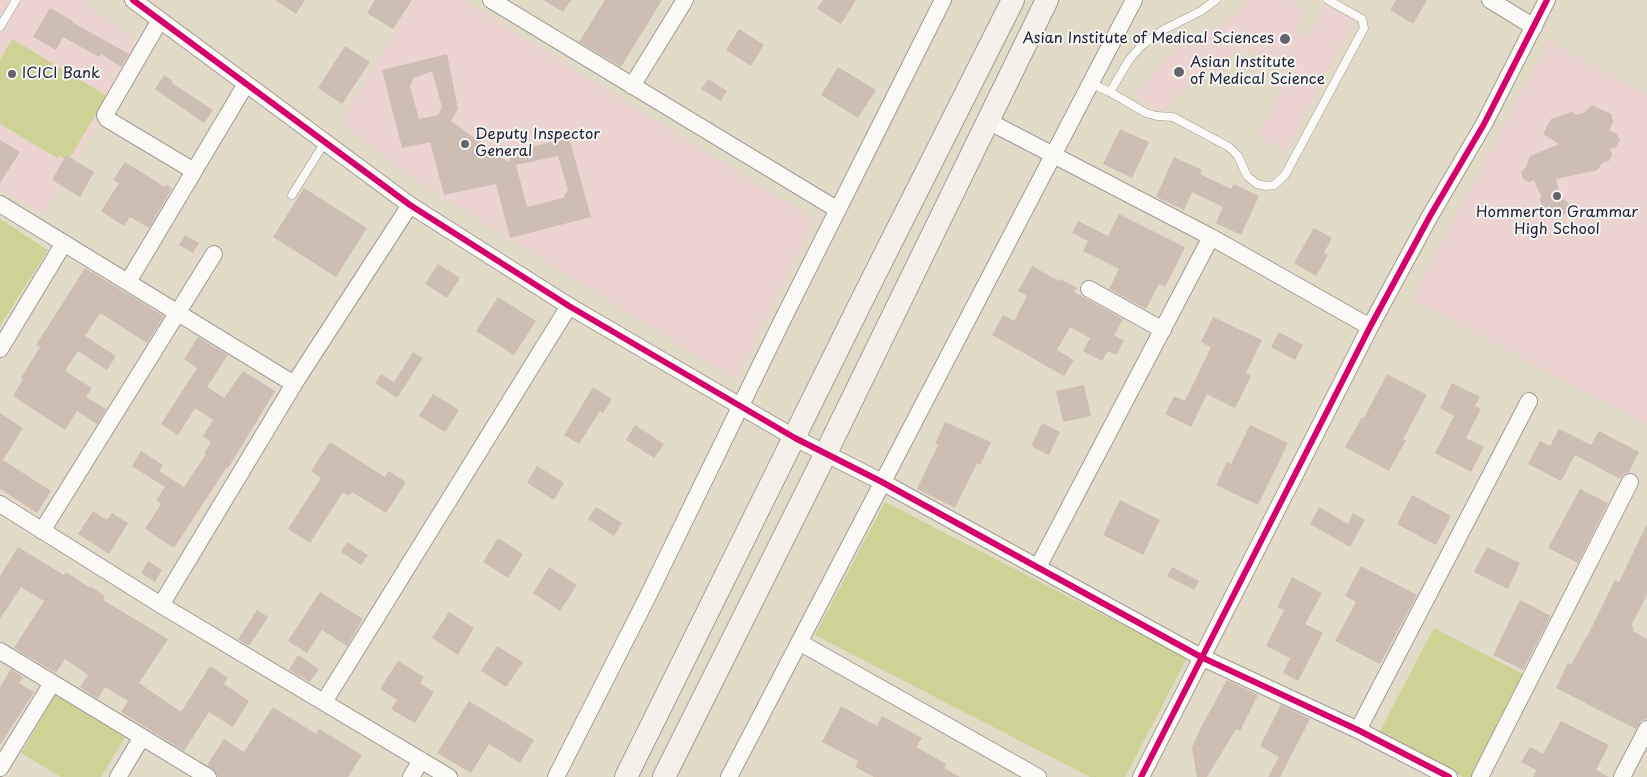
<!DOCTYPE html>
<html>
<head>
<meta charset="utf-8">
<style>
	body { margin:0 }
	canvas { display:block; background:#e2dbc8 }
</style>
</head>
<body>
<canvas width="1647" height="777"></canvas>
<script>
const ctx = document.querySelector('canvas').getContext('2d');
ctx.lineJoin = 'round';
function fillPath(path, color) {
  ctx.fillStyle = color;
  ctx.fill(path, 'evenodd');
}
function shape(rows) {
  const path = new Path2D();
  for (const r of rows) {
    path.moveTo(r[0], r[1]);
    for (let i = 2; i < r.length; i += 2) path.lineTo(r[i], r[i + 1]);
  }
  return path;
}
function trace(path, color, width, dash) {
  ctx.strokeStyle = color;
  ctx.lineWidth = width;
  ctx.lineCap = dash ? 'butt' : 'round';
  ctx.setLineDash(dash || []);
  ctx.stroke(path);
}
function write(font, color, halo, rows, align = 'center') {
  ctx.font = font + ' "Playpen Sans",sans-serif';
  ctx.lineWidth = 4;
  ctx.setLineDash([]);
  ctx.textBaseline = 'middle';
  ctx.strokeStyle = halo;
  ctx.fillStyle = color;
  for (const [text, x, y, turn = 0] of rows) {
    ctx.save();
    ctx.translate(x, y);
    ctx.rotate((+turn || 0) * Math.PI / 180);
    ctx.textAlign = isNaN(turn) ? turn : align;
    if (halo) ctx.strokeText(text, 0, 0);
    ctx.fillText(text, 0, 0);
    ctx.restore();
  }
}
const built = shape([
	[0,0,81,0,143,47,44,215,0,189],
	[414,0,463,0,814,219,737,381,406,174,340,122],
	[1248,0,1289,0,1306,10,1295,30,1307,38,1325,3,1355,18,1287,152,1257,137,1293,68,1269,60,1248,50,1229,56,1213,64,1159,113,1133,95,1172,52,1225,23,1243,7],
	[1549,41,1647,94,1647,425,1411,299]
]);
const green = shape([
	[12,39,107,96,68,161,59,155,57,158,0,124,0,60],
	[0,219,48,250,0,326],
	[885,502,1187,658,1125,777,1090,777,815,635],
	[1434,628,1527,676,1475,777,1463,777,1379,733],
	[55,695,125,737,101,777,61,777,21,753]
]);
const building = shape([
	[275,0,305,0,296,14],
	[375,0,412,0,393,29,367,13],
	[543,0,571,0,563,12],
	[605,0,662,0,621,67,579,42],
	[823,0,856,0,841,24,817,9],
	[1396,0,1427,0,1413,24,1390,10],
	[50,8,73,21,72,22,129,54,121,67,101,54,99,57,63,37,56,50,33,37],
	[739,29,764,45,751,66,726,50],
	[345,46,370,62,342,104,318,88],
	[447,54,458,109,451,121,508,162,514,151,569,138,591,217,510,238,496,184,444,195,430,142,402,148,382,70],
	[432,71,442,107,438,115,419,119,410,86,414,78],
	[558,156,568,190,563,198,527,207,516,165],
	[838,67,876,90,858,118,821,95],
	[164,75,173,81,172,83,213,110,204,123,155,89],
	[708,79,727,91,721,101,701,89],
	[1592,105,1611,114,1613,122,1609,130,1617,134,1620,141,1616,147,1610,149,1612,155,1609,161,1602,163,1598,170,1556,179,1560,197,1568,202,1570,209,1566,214,1557,216,1548,209,1542,207,1540,199,1541,196,1534,180,1528,182,1523,179,1521,172,1526,167,1530,156,1559,144,1543,134,1551,119,1572,112,1576,115,1585,112],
	[1120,129,1149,142,1132,178,1103,164],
	[0,140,20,152,0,183],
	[66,155,94,172,80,197,52,180],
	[1174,157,1202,170,1200,174,1231,189,1234,184,1259,196,1241,235,1216,223,1223,207,1192,192,1184,210,1156,197],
	[125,162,165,187,166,184,172,188,149,228,130,217,124,226,101,211,119,183,113,180],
	[304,188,367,228,336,277,273,237],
	[1119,214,1185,247,1165,287,1159,284,1146,309,1109,289,1119,269,1083,251,1088,241,1072,233,1078,221,1108,236],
	[1314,228,1332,238,1324,253,1328,255,1316,276,1294,263],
	[185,235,199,243,193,253,179,245],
	[438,264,460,278,447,298,425,284],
	[1032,266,1059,281,1060,279,1077,288,1074,292,1123,319,1114,335,1124,341,1116,355,1108,351,1102,361,1083,351,1090,338,1070,327,1057,350,1074,360,1064,376,992,335,1003,315,1014,321,1027,296,1018,291],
	[85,268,164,316,147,343,100,313,85,336,116,356,107,370,78,351,65,371,92,388,86,397,106,409,97,424,77,411,65,430,13,396,23,379,21,378,40,347,36,345],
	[498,297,536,321,514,355,476,331],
	[1213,317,1262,340,1246,373,1251,376,1235,408,1207,394,1191,427,1165,414,1174,396,1185,401,1211,347,1201,342],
	[1279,332,1303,345,1295,360,1271,347],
	[198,337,228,355,207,387,224,398,243,371,275,391,235,457,228,468,227,467,174,548,145,529,161,504,156,500,165,487,132,466,141,451,163,465,159,471,184,487,206,454,204,453,211,442,203,436,213,420,195,408,178,435,161,424,197,368,184,359],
	[413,352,423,358,397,398,375,383,381,374,394,382],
	[1387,374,1427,395,1403,439,1406,440,1389,471,1345,447,1362,417,1364,418],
	[1452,383,1480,397,1475,406,1481,409,1466,438,1484,447,1471,472,1435,453,1454,416,1440,408],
	[1084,385,1091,416,1063,422,1056,391],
	[593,387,612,399,603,413,600,411,579,444,564,435],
	[433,394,459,410,445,432,419,416],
	[0,413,23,428,3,460,51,491,37,513,0,489],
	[945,422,991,442,980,465,977,463,955,508,917,489,938,445,935,444],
	[1042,423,1060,432,1049,455,1031,446],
	[635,425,664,444,654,458,626,440],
	[1250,425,1288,443,1258,505,1216,485,1227,462,1231,464],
	[1559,429,1591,445,1599,431,1639,452,1629,472,1624,474,1620,479,1575,455,1561,481,1528,464,1540,441,1550,446],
	[330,442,385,477,389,471,406,482,386,513,352,492,349,496,343,492,310,543,288,529,321,478,311,471],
	[537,466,564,483,554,500,527,483],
	[1580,489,1608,503,1578,563,1548,548],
	[1412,495,1451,516,1436,545,1397,524],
	[1120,500,1160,520,1143,555,1103,535],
	[596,507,622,523,614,536,588,519],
	[1319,507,1348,524,1353,513,1365,520,1350,547,1310,524],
	[93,511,107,520,112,513,128,523,109,554,78,534],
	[1647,524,1647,595,1631,626,1634,628,1633,631,1647,639,1647,719,1641,721,1636,729,1556,688,1568,663,1571,665,1586,637,1587,637,1615,580,1619,582],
	[498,538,523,554,508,578,483,562],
	[347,542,368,555,361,565,341,552],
	[18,547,64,575,66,572,90,588,91,587,105,596,103,600,168,639,139,683,181,712,210,666,228,678,224,684,249,701,233,727,209,712,184,751,121,712,128,701,105,687,98,699,80,687,88,675,65,659,56,673,14,648,44,601,21,587,0,619,0,576],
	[1487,547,1520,563,1508,589,1474,572],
	[148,561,162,570,155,582,141,573],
	[1361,566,1417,595,1380,664,1335,641,1356,602,1345,596],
	[549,567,577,585,560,611,533,593],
	[1172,567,1199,581,1194,590,1167,576],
	[1292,577,1322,593,1305,624,1323,633,1298,681,1283,673,1290,658,1266,646,1284,610,1277,607],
	[320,592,363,619,347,646,322,630,307,653,288,641],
	[1520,600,1551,616,1523,670,1493,655],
	[257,610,268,617,249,646,238,639],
	[449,612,474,628,458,655,432,638],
	[497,646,523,662,506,687,481,671],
	[298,655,319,669,310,682,289,670],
	[398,661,424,677,420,683,434,692,415,723,391,709,397,700,380,689],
	[11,669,23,677,19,683,34,692,0,745,0,687],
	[1227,680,1258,695,1240,731,1236,729,1207,777,1197,777,1192,748,1200,729],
	[469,701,534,740,520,763,489,744,471,773,437,753],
	[1281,705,1310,719,1280,777,1268,777,1279,757,1260,746],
	[841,706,877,726,882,716,922,738,916,747,946,764,944,768,960,777,874,777,855,767,858,761,822,742],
	[273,707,316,734,319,729,362,755,348,777,218,777,216,772,207,765,224,739,244,752],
	[1561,721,1609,745,1596,770,1609,777,1533,777,1536,770,1521,762,1530,747,1543,754]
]);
const service = shape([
	[0,27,16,0],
	[1090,83,1110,92,1146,113,1157,116,1173,117,1229,147,1238,156,1247,176,1257,184,1266,186,1274,185,1285,175,1364,28,1362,19,1328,0],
	[1110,92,1129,60,1141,46,1163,30,1201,11,1216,0],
	[292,195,325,142]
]);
const minor = shape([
	[133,0,410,205,569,306,795,438,882,482,1201,657,1358,730,1449,777],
	[491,0,838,210],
	[1490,0,1534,27],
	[160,20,105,115,107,119,194,171],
	[632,86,685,0],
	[988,121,1211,237,1370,327],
	[0,204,294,384],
	[128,282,246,84],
	[1089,289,1163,330],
	[0,349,64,243],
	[0,504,161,605,449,777],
	[42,531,214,254],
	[1038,567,1211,237],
	[161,605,294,384,410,205],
	[799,642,1038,777],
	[0,651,208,777],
	[324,702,569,306],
	[1358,730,1529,401],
	[0,768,52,683],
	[118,777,142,737],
	[411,777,421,760],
	[556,777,646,600,782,321,943,0],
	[729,777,1134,0],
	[1141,777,1370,327,1430,216,1484,124,1547,0],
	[1480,777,1630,482],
	[1622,777,1647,729]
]);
const secondary = shape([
	[626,777,870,284,1013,0],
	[664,777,826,453,1047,0]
]);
const cycleway = shape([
	[133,0,410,205,569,306,795,438,882,482,1201,657,1358,730,1449,777],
	[1141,777,1370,327,1430,216,1484,124,1547,0]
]);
const markers = [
	[1285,39,6,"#65636c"],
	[1179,72,6,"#65636c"],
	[12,74,5,"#65636c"],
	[465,144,5,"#65636c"],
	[1557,196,5,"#65636c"]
];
const poiNames = [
	["Asian Institute of Medical Sciences",1274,39,"right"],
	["Asian Institute",1190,63],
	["of Medical Science",1190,80],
	["ICICI Bank",22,74],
	["Deputy Inspector",475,135],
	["General",475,152],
	["Hommerton Grammar",1557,213,"center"],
	["High School",1557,230,"center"]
];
fillPath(built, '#ecd4d1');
fillPath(green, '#ced295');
fillPath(building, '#cebdb3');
trace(service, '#9e9b93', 9);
trace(minor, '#9e9b93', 18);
trace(secondary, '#9e9b93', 24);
trace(service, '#fbfaf7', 8);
trace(minor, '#fbfaf7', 16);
trace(secondary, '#f5f0e9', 22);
trace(cycleway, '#d6006c', 6);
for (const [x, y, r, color] of markers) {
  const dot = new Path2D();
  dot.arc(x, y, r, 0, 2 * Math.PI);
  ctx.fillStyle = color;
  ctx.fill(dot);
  trace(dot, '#f6f6f2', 2);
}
write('15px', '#22223b', '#f6f6f2', poiNames, 'left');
</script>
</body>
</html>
